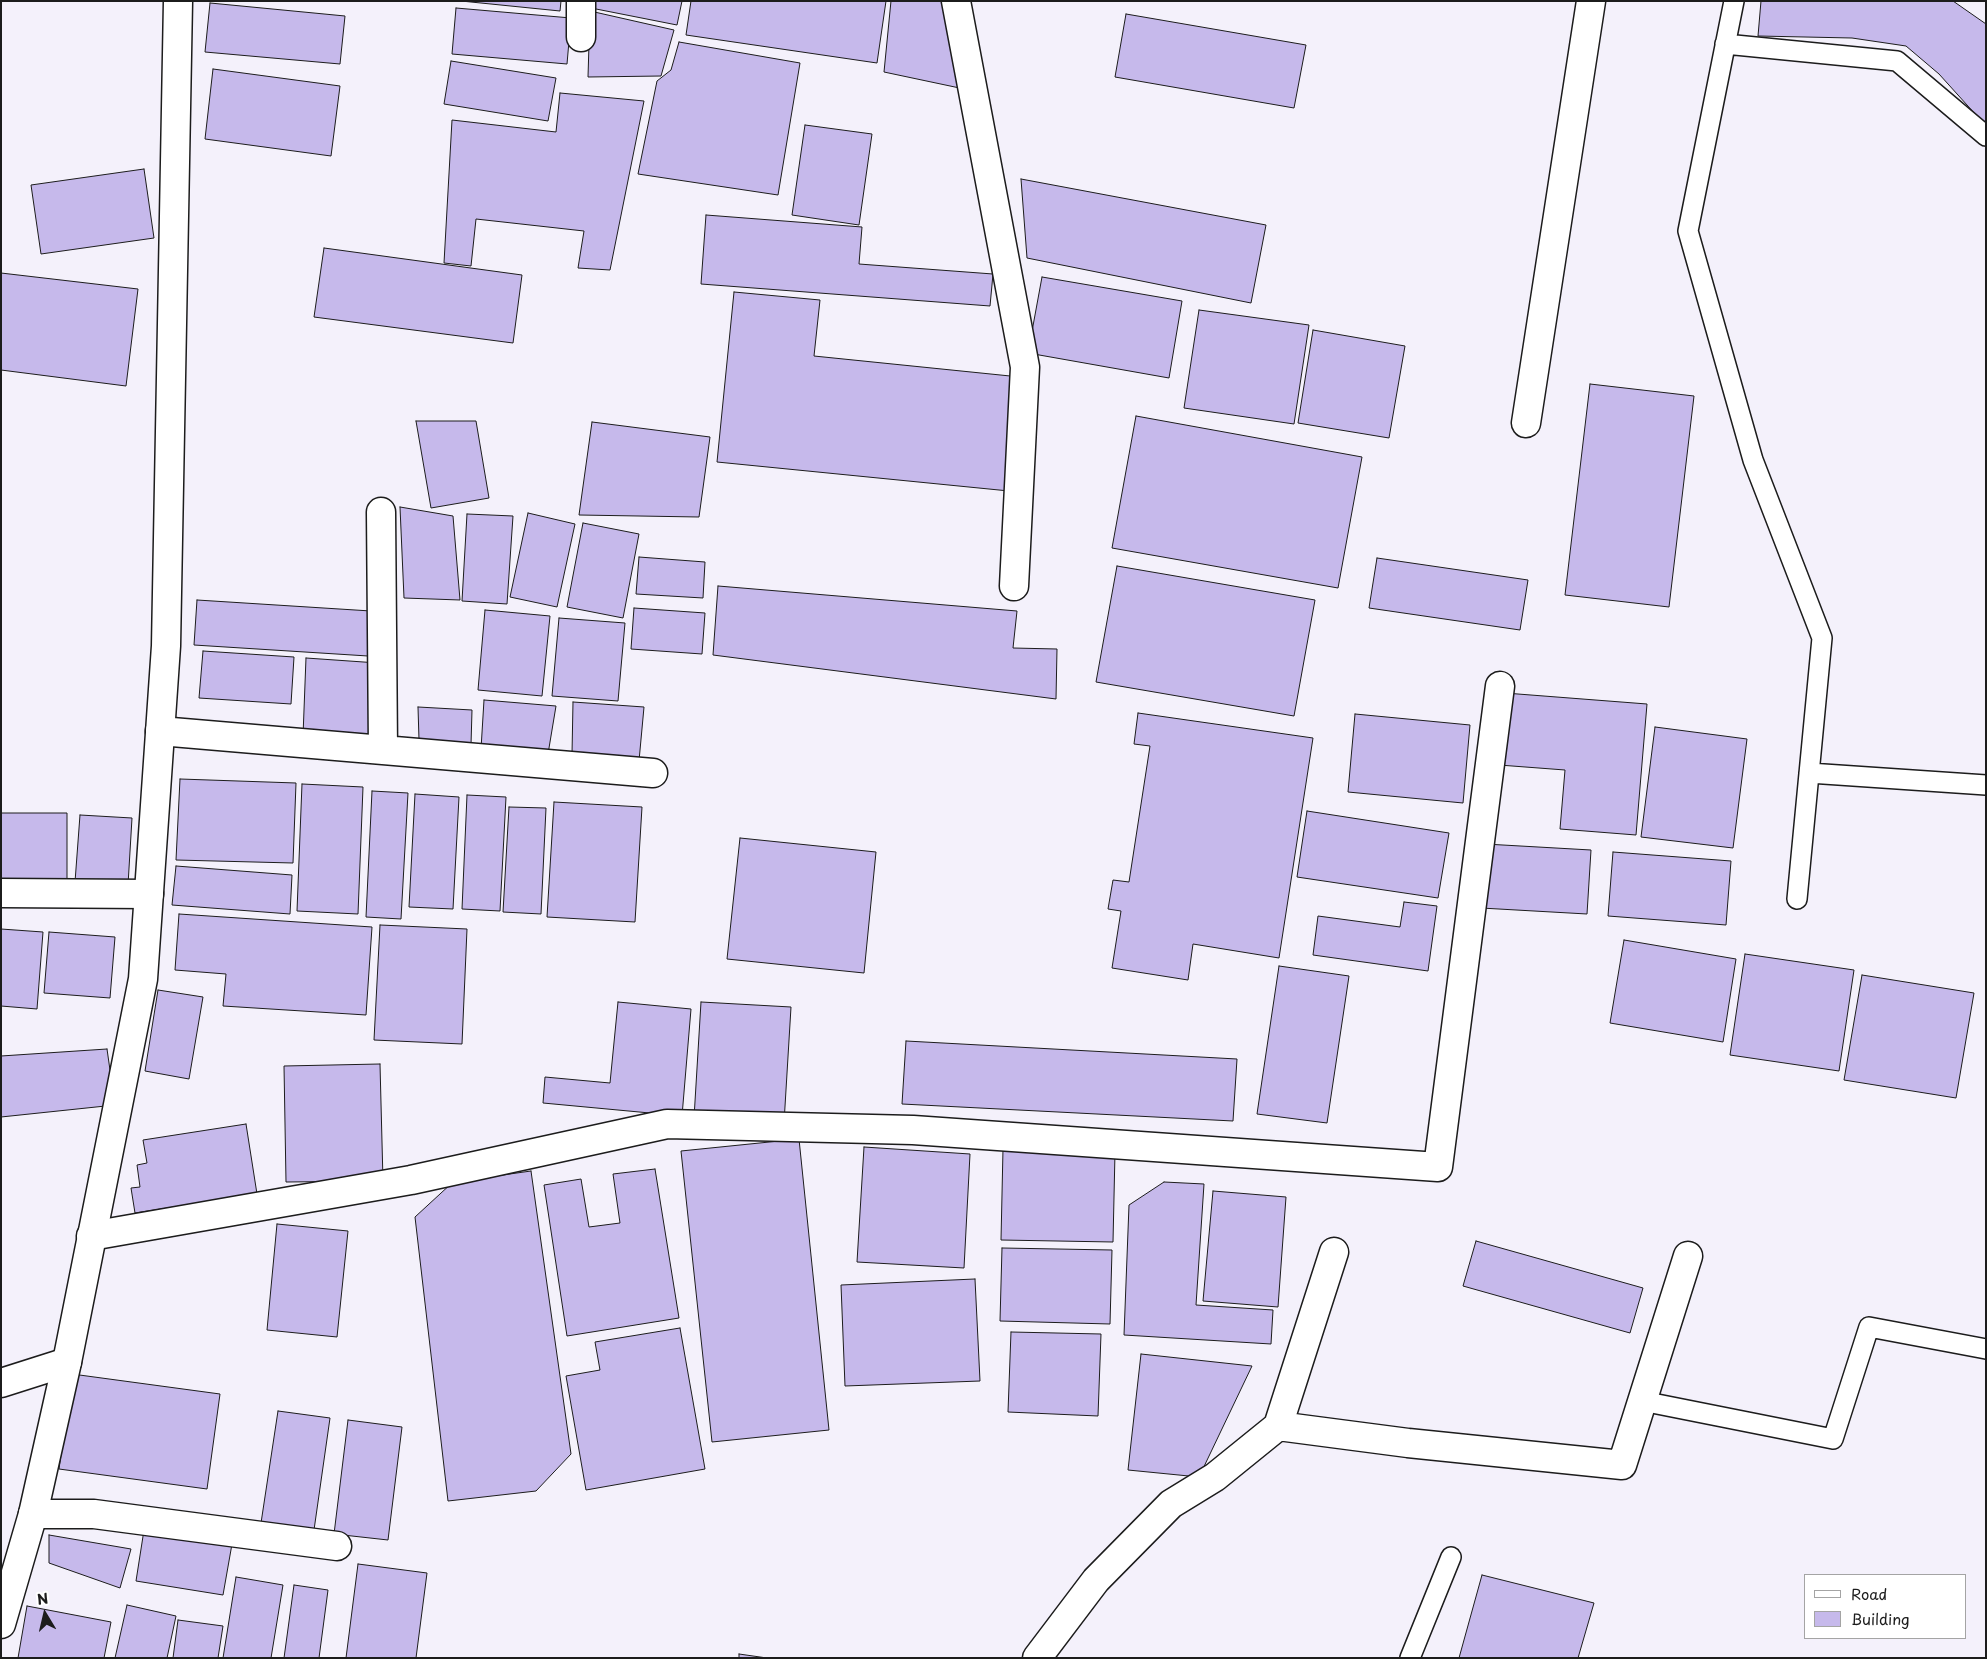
<!DOCTYPE html>
<html>
<head>
<meta charset="utf-8">
<style>
	body { margin:0 }
	#map { position:relative; width:1987px; height:1659px; overflow:hidden; background:#f4f1fb; font-family:"Playpen Sans",sans-serif }
	canvas { display:block }
	.frame { position:absolute; inset:0; border:2px solid #1c1c1c; pointer-events:none }
	.legend { position:absolute; left:1804px; top:1574px; width:162px; height:65px; box-sizing:border-box; background:#fff; border:1px solid #a4a4a4; margin:0; padding:6px 9px; list-style:none; font-size:15px; color:#1c1c1c }
	.legend li { display:flex; align-items:center; gap:10px; height:25px }
	.legend b { width:25px; border:1px solid #a4a4a4 }
	.north { position:absolute; left:20px; top:1589px; width:50px; height:50px; -webkit-text-stroke:4px #fff; paint-order:stroke; rotate:351deg; font-size:14px; font-weight:700; line-height:20px; text-align:center; color:#1c1c1c }
	.north::after { content:''; display:block; margin:auto; width:18px; height:22px; background:#1c1c1c; clip-path:polygon(50% 0,100% 100%,50% 72%,0 100%) }
</style>
</head>
<body>
<div id="map">
<canvas width="1987" height="1659"></canvas>
<div class="frame"></div>
<ul class="legend">
<li><b style="height:6px;background:#fff"></b>Road</li>
<li><b style="height:14px;background:#c6b9eb"></b>Building</li>
</ul>
<div class="north">N</div>
</div>
<script>
const ctx = document.querySelector('canvas').getContext('2d');
ctx.lineJoin = 'round';
function fillPath(path, color) {
  ctx.fillStyle = color;
  ctx.fill(path, 'evenodd');
}
function shape(rows) {
  const path = new Path2D();
  for (const r of rows) {
    path.moveTo(r[0], r[1]);
    for (let i = 2; i < r.length; i += 2) path.lineTo(r[i], r[i + 1]);
  }
  return path;
}
function trace(path, color, width, dash) {
  ctx.strokeStyle = color;
  ctx.lineWidth = width;
  ctx.lineCap = dash ? 'butt' : 'round';
  ctx.setLineDash(dash || []);
  ctx.stroke(path);
}
const building = shape([
	[461,1,561,1,560,11,461,1],
	[587,1,682,1,677,25,586,7,587,1],
	[691,1,886,1,877,63,686,35,691,1],
	[891,1,950,1,969,90,884,72,891,1],
	[1761,1,1953,1,1986,24,1986,126,1939,74,1906,46,1852,38,1758,36,1761,1],
	[210,3,345,16,340,64,205,52,210,3],
	[456,8,571,18,567,64,452,54,456,8],
	[590,11,674,30,661,76,588,77,590,11],
	[1126,14,1306,45,1294,108,1115,77,1126,14],
	[679,42,800,63,778,195,638,174,657,81,671,70,679,42],
	[451,61,556,78,548,121,444,104,451,61],
	[213,69,340,86,331,156,205,139,213,69],
	[560,93,644,101,610,270,578,268,584,231,476,219,471,266,444,263,452,120,556,132,560,93],
	[805,125,872,134,859,225,792,215,805,125],
	[144,169,154,238,41,254,31,185,144,169],
	[1021,179,1266,225,1251,303,1027,258,1021,179],
	[706,215,862,227,859,264,993,274,990,306,701,284,706,215],
	[324,248,522,275,513,343,314,317,324,248],
	[1,273,138,289,126,386,1,370,1,273],
	[1042,277,1182,301,1169,378,1028,353,1042,277],
	[734,292,820,300,814,356,1020,377,1009,491,717,462,734,292],
	[1199,310,1309,325,1294,424,1184,408,1199,310],
	[1313,330,1405,346,1389,438,1298,423,1313,330],
	[1590,384,1694,396,1669,607,1565,595,1590,384],
	[1136,416,1362,457,1338,588,1112,548,1136,416],
	[416,421,476,421,489,498,431,508,416,421],
	[592,422,710,437,699,517,579,515,592,422],
	[400,507,453,516,460,600,404,598,400,507],
	[528,513,575,524,557,607,510,597,528,513],
	[467,514,513,516,507,604,462,601,467,514],
	[583,523,639,534,623,618,567,607,583,523],
	[639,557,705,562,703,598,636,594,639,557],
	[1377,558,1528,580,1520,630,1369,608,1377,558],
	[1117,566,1315,600,1294,716,1096,682,1117,566],
	[718,586,1017,611,1013,648,1057,649,1056,699,713,655,718,586],
	[197,600,371,611,368,656,194,645,197,600],
	[634,608,705,613,702,654,631,649,634,608],
	[485,610,550,616,542,696,478,690,485,610],
	[559,618,625,623,618,701,552,696,559,618],
	[203,651,294,657,291,704,199,698,203,651],
	[306,658,378,663,370,739,303,736,306,658],
	[1505,693,1647,704,1636,835,1560,829,1565,770,1499,765,1505,693],
	[484,700,556,706,548,754,481,749,484,700],
	[573,702,644,707,639,761,572,754,573,702],
	[418,707,472,710,471,745,419,740,418,707],
	[1138,713,1313,738,1279,958,1193,944,1188,980,1112,968,1121,911,1108,909,1113,880,1129,882,1150,746,1134,744,1138,713],
	[1355,714,1470,725,1463,803,1348,792,1355,714],
	[1655,727,1747,739,1733,848,1641,837,1655,727],
	[180,779,296,783,293,863,176,860,180,779],
	[302,784,363,787,358,914,297,911,302,784],
	[372,791,408,793,401,919,366,917,372,791],
	[415,794,459,797,453,909,409,907,415,794],
	[467,795,506,797,500,911,462,909,467,795],
	[554,802,642,807,635,922,547,917,554,802],
	[509,807,546,808,541,914,503,912,509,807],
	[1307,811,1449,833,1438,898,1297,877,1307,811],
	[1,813,67,813,67,882,1,883,1,813],
	[80,815,132,818,128,885,75,882,80,815],
	[740,838,876,852,864,973,727,959,740,838],
	[1485,844,1591,850,1587,914,1481,908,1485,844],
	[1613,852,1731,861,1726,925,1608,916,1613,852],
	[176,866,292,875,290,914,172,905,176,866],
	[1404,902,1437,906,1428,971,1313,955,1318,916,1400,927,1404,902],
	[179,914,372,927,366,1015,223,1006,226,974,175,970,179,914],
	[380,925,467,929,462,1044,374,1040,380,925],
	[1,929,43,932,37,1009,1,1006,1,929],
	[49,932,115,937,110,998,44,993,49,932],
	[1624,940,1736,959,1723,1042,1610,1023,1624,940],
	[1745,954,1854,970,1839,1071,1730,1055,1745,954],
	[1279,966,1349,976,1327,1123,1257,1114,1279,966],
	[1862,975,1974,993,1956,1098,1844,1080,1862,975],
	[158,990,203,997,189,1079,145,1071,158,990],
	[618,1002,691,1009,682,1116,543,1103,545,1077,610,1083,618,1002],
	[701,1002,791,1007,784,1123,694,1118,701,1002],
	[906,1041,1237,1059,1233,1121,902,1104,906,1041],
	[107,1049,115,1105,1,1117,1,1056,107,1049],
	[380,1064,383,1181,286,1182,284,1066,380,1064],
	[246,1124,257,1194,135,1213,131,1188,140,1187,137,1165,147,1163,143,1140,246,1124],
	[799,1139,829,1430,712,1442,681,1151,799,1139],
	[864,1147,970,1154,964,1268,857,1262,864,1147],
	[1003,1149,1115,1152,1113,1242,1001,1240,1003,1149],
	[655,1169,679,1318,567,1336,544,1185,581,1179,589,1227,620,1223,613,1174,655,1169],
	[531,1171,571,1454,536,1491,448,1501,415,1217,453,1182,531,1171],
	[1164,1182,1204,1184,1196,1305,1273,1310,1271,1344,1124,1335,1129,1205,1164,1182],
	[1213,1191,1286,1197,1278,1307,1203,1301,1213,1191],
	[277,1224,348,1231,337,1337,267,1330,277,1224],
	[1476,1241,1643,1288,1630,1333,1463,1286,1476,1241],
	[1002,1248,1112,1250,1110,1324,1000,1321,1002,1248],
	[975,1279,980,1381,845,1386,841,1285,975,1279],
	[680,1328,705,1469,586,1490,566,1376,600,1370,595,1342,680,1328],
	[1011,1332,1101,1334,1098,1416,1008,1412,1011,1332],
	[1141,1354,1252,1366,1199,1477,1128,1470,1141,1354],
	[72,1374,220,1394,207,1489,59,1469,72,1374],
	[278,1411,330,1418,314,1530,261,1523,278,1411],
	[348,1420,402,1427,388,1540,334,1534,348,1420],
	[144,1530,232,1544,223,1595,136,1581,144,1530],
	[49,1535,131,1549,120,1588,49,1563,49,1535],
	[358,1564,427,1573,416,1658,346,1658,358,1564],
	[1482,1575,1594,1603,1578,1658,1459,1658,1482,1575],
	[236,1577,283,1585,271,1658,223,1658,236,1577],
	[294,1585,328,1590,319,1658,284,1658,294,1585],
	[127,1605,176,1616,167,1658,115,1658,127,1605],
	[27,1606,111,1622,104,1658,18,1658,27,1606],
	[178,1620,223,1626,218,1658,173,1658,178,1620],
	[739,1654,767,1658,739,1658,739,1654]
]);
const lane = shape([
	[1734,1,1688,231,1753,460,1822,638,1797,899],
	[1725,44,1897,61,1986,136],
	[1809,773,1986,785],
	[1642,1401,1833,1439,1869,1327,1986,1349],
	[1410,1658,1451,1557]
]);
const street = shape([
	[581,1,581,37],
	[956,1,1025,367,1014,586],
	[1526,423,1591,1],
	[381,512,383,750],
	[160,731,653,773],
	[1,893,149,894],
	[91,1236,411,1180,667,1124,913,1130,1438,1167,1500,686],
	[1,1383,67,1362],
	[1278,1426,1408,1443,1622,1465,1688,1256],
	[33,1514,94,1514,337,1546],
	[1037,1658,1096,1580,1171,1504,1215,1477,1278,1426,1334,1252]
]);
const secondary = shape([
	[1,1624,33,1514,67,1362,143,979,166,646,178,1]
]);
fillPath(building, '#c6b9eb');
trace(building, '#1c1c1c', 1);
trace(lane, '#1c1c1c', 22);
trace(street, '#1c1c1c', 31);
trace(secondary, '#1c1c1c', 31);
trace(lane, '#fff', 19);
trace(street, '#fff', 28);
trace(secondary, '#fff', 28);
</script>
</body>
</html>
